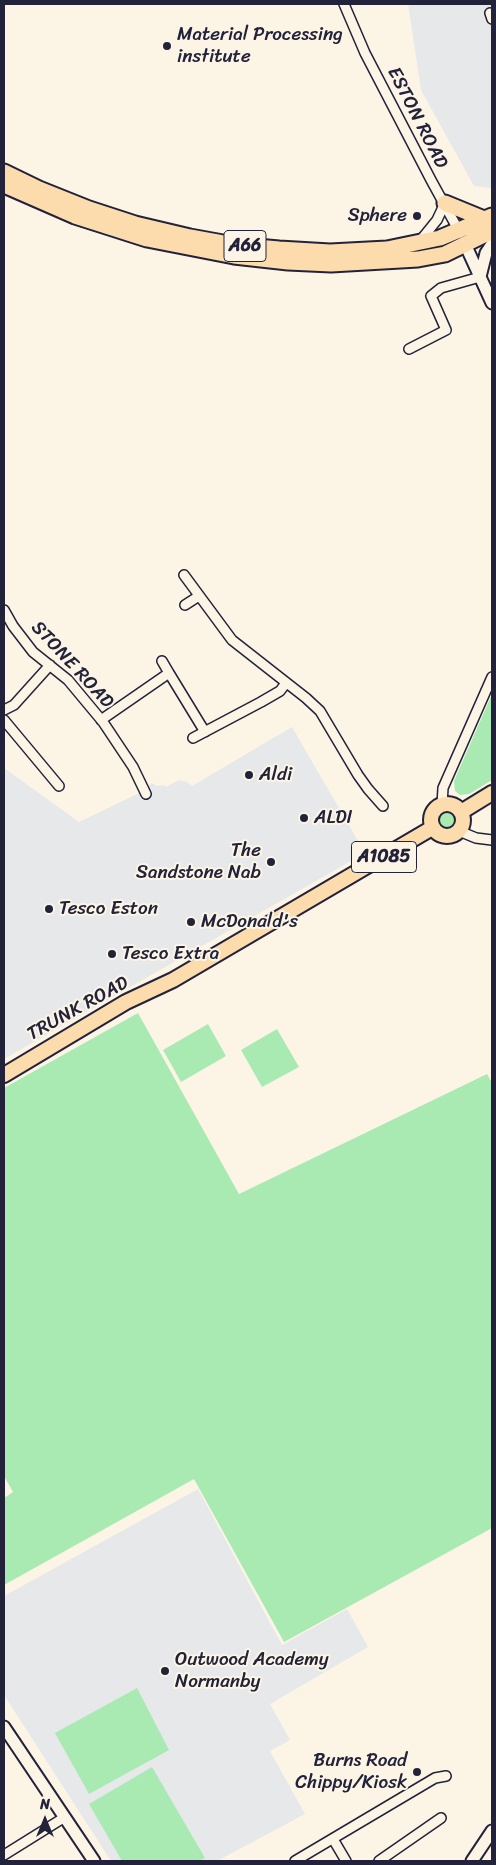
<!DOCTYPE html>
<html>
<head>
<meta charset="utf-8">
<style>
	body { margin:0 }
	#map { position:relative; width:496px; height:1865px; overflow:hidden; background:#fcf5e5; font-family:Sriracha,sans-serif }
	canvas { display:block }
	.frame { position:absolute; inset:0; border:5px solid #22223b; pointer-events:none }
	.north { position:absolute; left:20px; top:1795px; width:50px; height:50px; -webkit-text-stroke:4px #fcf5e5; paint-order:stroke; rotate:0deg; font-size:14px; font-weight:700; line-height:20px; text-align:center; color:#22223b }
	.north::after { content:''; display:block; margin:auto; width:18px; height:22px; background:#22223b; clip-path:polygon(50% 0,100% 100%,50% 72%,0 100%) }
</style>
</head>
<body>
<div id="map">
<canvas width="496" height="1865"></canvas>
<div class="frame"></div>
<div class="north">N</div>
</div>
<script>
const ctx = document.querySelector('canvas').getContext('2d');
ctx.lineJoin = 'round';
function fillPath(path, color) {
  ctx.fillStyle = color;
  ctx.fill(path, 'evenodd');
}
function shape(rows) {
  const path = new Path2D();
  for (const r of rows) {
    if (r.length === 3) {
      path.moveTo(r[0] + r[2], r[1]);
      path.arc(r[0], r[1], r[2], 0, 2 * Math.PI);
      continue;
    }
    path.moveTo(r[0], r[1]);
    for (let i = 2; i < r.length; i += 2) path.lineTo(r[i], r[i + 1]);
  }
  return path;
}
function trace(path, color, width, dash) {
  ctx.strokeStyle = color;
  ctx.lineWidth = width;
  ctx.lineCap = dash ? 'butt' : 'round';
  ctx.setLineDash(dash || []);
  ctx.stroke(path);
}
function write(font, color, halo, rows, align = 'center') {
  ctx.font = font + ' Sriracha,sans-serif';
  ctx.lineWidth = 4;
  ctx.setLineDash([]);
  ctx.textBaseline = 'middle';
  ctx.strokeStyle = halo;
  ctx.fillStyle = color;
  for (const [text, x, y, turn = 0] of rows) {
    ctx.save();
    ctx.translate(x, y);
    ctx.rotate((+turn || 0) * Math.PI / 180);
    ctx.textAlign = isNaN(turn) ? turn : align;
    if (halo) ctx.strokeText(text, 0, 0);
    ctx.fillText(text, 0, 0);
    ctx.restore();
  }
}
const built = shape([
	[408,4,492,4,492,188,474,186,421,90],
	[292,727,365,853,4,1059,4,768,79,822,137,794,152,783,157,786,164,785,166,787,179,780,187,782,192,786],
	[198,1489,282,1645,347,1609,368,1647,270,1704,290,1740,270,1751,305,1814,217,1861,111,1861,4,1695,4,1596]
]);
const green = shape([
	[492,694,492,780,469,794,460,795,455,791,454,781],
	[447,819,10],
	[138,1013,239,1194,487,1074,492,1083,492,1528,284,1642,194,1479,4,1585,4,1498,13,1492,4,1476,4,1088],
	[208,1024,226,1056,181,1082,163,1050],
	[277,1029,299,1067,262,1087,241,1050],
	[137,1688,169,1750,89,1794,55,1733],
	[152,1767,205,1858,199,1861,122,1861,89,1804]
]);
const minor = shape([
	[344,4,365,53,431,180,460,233],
	[490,13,492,19],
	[420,241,437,220,445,203],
	[409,349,446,330,431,296,441,288,480,277],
	[184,575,232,640,306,698,320,711,358,775,368,789,383,806],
	[185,605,199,596],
	[4,610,13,626,33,652,68,680,103,722,133,767,146,794],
	[162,661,169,673],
	[4,710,14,705,50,665],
	[4,720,59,786],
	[101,720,169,673,205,732],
	[193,738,261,702,280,691,286,683],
	[442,805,443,788,492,677],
	[459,831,476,838,492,840],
	[333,1839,346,1861],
	[4,1855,65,1817],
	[295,1861,435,1778,446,1776],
	[379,1861,441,1818]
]);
const tertiary = shape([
	[465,244,492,303],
	[480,277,486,253,492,244],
	[4,1727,94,1861],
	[472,1861,492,1831]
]);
const primary = shape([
	[447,820,16],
	[461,812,492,793],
	[4,1075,126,1002,173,980,432,828]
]);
const trunk = shape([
	[4,172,39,189,89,209,135,224,190,237,234,245,279,249,330,252,387,249,440,238,492,216],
	[4,185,75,216,147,239,234,256,288,262,331,264,418,259,445,254,492,231],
	[445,203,484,219]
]);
const markers = [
	[167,46,5,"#22223b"],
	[417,216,5,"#22223b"],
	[249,775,5,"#22223b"],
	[304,818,5,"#22223b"],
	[271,862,5,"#22223b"],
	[49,909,5,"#22223b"],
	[191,922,5,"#22223b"],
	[112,954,5,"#22223b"],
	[165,1671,5,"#22223b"],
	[417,1772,5,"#22223b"]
];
const shields = [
	[245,246,42],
	[384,857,65]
];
const shieldNames = [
	["A66",245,246],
	["A1085",384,857]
];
const poiNames = [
	["Material Processing",177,35],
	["institute",177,57],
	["Sphere",407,216,"right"],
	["Aldi",259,775],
	["ALDI",314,818],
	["The",261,851,"right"],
	["Sandstone Nab",261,873,"right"],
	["Tesco Eston",59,909],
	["McDonald's",201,922],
	["Tesco Extra",122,954],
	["Outwood Academy",175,1660],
	["Normanby",175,1682],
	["Burns Road",407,1761,"right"],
	["Chippy/Kiosk",407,1783,"right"]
];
const streetNames = [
	["ESTON ROAD",417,118,63],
	["STONE ROAD",72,665,47],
	["TRUNK ROAD",78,1009,-29]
];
fillPath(built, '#e6e8ea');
fillPath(green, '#a9eab3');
trace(minor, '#22223b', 12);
trace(tertiary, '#22223b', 15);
trace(primary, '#22223b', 18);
trace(trunk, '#22223b', 19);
trace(minor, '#fcf5e5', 9);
trace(tertiary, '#fcf5e5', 11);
trace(primary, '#fcdcac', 14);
trace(trunk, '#fcdcac', 15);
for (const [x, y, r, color] of markers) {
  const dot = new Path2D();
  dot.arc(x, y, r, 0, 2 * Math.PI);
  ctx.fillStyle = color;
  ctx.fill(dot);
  trace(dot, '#fcf5e5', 2);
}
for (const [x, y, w] of shields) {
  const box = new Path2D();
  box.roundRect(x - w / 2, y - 15.5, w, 31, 4);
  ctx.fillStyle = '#fcf5e5';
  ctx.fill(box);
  trace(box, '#22223b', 1);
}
write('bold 18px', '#22223b', null, shieldNames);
write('19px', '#22223b', '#fcf5e5', poiNames, 'left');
write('19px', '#22223b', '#fcf5e5', streetNames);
</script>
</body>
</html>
